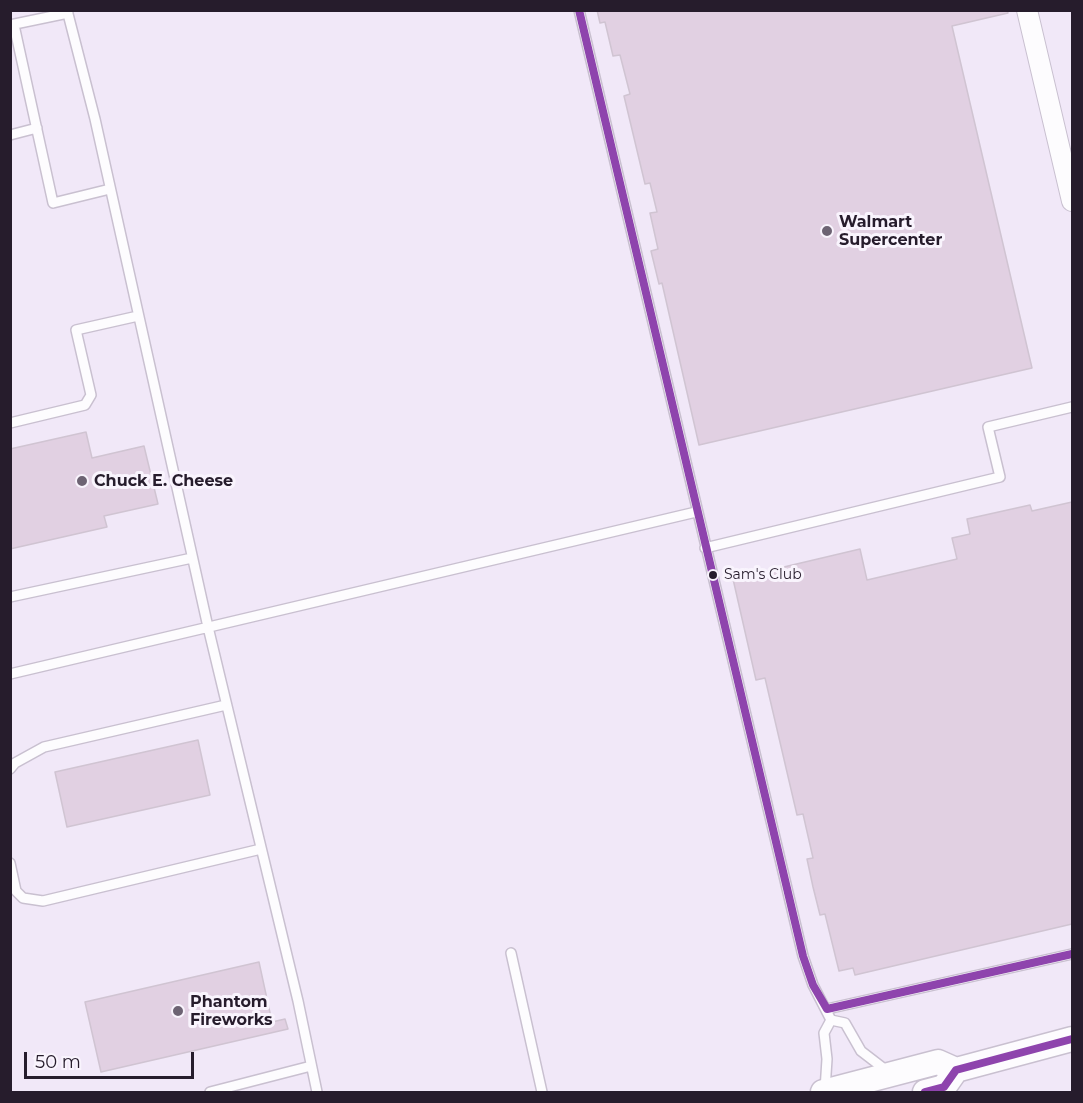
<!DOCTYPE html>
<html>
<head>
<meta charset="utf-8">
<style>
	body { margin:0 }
	#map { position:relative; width:1083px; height:1103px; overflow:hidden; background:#f1e8f8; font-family:Montserrat,sans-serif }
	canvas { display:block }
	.frame { position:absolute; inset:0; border:12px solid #261c2c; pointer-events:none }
	.scale { position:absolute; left:24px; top:1052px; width:170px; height:27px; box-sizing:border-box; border:3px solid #261c2c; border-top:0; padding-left:8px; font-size:18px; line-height:21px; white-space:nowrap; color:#261c2c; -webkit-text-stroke:4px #f9f4fd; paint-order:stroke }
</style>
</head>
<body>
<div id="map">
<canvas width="1083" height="1103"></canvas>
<div class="frame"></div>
<div class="scale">50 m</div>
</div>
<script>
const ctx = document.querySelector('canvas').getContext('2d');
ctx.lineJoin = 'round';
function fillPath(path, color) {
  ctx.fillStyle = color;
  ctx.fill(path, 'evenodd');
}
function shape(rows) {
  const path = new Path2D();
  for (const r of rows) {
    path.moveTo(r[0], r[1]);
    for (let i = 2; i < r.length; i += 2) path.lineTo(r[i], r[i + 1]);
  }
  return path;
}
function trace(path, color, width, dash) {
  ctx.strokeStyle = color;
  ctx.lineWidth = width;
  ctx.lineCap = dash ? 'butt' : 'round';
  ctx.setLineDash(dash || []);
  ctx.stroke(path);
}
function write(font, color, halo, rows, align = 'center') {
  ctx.font = font + ' Montserrat,sans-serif';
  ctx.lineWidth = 6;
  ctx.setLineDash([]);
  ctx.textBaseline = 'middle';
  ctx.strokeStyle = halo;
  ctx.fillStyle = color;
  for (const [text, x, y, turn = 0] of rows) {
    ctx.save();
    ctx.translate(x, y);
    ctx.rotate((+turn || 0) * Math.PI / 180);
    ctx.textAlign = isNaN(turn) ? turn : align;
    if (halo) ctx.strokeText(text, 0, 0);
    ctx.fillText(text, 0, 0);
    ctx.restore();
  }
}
const building = shape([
	[597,10,1007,10,1008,13,952,26,1032,368,699,445,662,283,659,284,651,251,658,249,650,213,657,212,650,183,645,184,624,96,630,94,620,55,613,56,605,22,600,23,597,10],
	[86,432,92,458,144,446,158,504,104,516,107,527,10,549,10,449,86,432],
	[1072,502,1072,924,855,975,853,968,839,971,825,914,820,915,813,887,807,859,813,858,803,814,797,815,765,678,756,680,733,579,860,549,867,580,957,559,952,538,970,534,967,519,1030,505,1032,511,1072,502],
	[198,740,210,795,67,827,55,772,198,740],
	[259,962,272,1022,285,1019,288,1029,101,1072,85,1002,259,962]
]);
const service = shape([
	[67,10,95,119,208,627,298,1001,317,1092],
	[579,10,803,956,813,985,831,1020,824,1033,827,1059,825,1090],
	[10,25,68,13],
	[14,25,53,203,110,189],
	[10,135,37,128],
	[10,423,85,405,91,395,76,330,138,316],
	[705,548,1000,477,988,427,1072,407],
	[10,597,192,558],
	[10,674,696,512],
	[10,769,15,763,44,747,226,705],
	[10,863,16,891,23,898,43,901,261,849],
	[511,953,542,1092],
	[827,1009,1072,954],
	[831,1020,845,1023,861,1051,887,1071],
	[210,1092,311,1066]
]);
const minor = shape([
	[1027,10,1072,201]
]);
const tertiary = shape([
	[823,1092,938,1062,956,1070,1072,1039],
	[925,1092,944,1087,956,1070]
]);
const bus1 = shape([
	[579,10,803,956,813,985,827,1009,1072,954],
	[925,1092,944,1087,956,1070,1072,1039]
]);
const markers = [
	[827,231,6,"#6d6373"],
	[82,481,6,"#6d6373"],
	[713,575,5,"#261c2c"],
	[178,1011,6,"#6d6373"]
];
const busNames = [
	["Sam's Club",724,575]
];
const poiNames = [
	["Walmart",839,222],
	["Supercenter",839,240],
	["Chuck E. Cheese",94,481],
	["Phantom",190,1002],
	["Fireworks",190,1020]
];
fillPath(building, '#e1d0e2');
trace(building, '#d0c4d2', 1.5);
trace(service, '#c9c0d0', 12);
trace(minor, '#c9c0d0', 22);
trace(tertiary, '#c9c0d0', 27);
trace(service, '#fdfcfe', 9);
trace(minor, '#fdfcfe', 20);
trace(tertiary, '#fdfcfe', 24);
trace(bus1, '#8e44ad', 8);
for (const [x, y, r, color] of markers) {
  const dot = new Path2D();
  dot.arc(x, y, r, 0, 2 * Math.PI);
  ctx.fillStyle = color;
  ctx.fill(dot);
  trace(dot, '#f9f4fd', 2);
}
write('14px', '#261c2c', '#f9f4fd', busNames, 'left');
write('bold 16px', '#261c2c', '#f9f4fd', poiNames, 'left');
</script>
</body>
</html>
